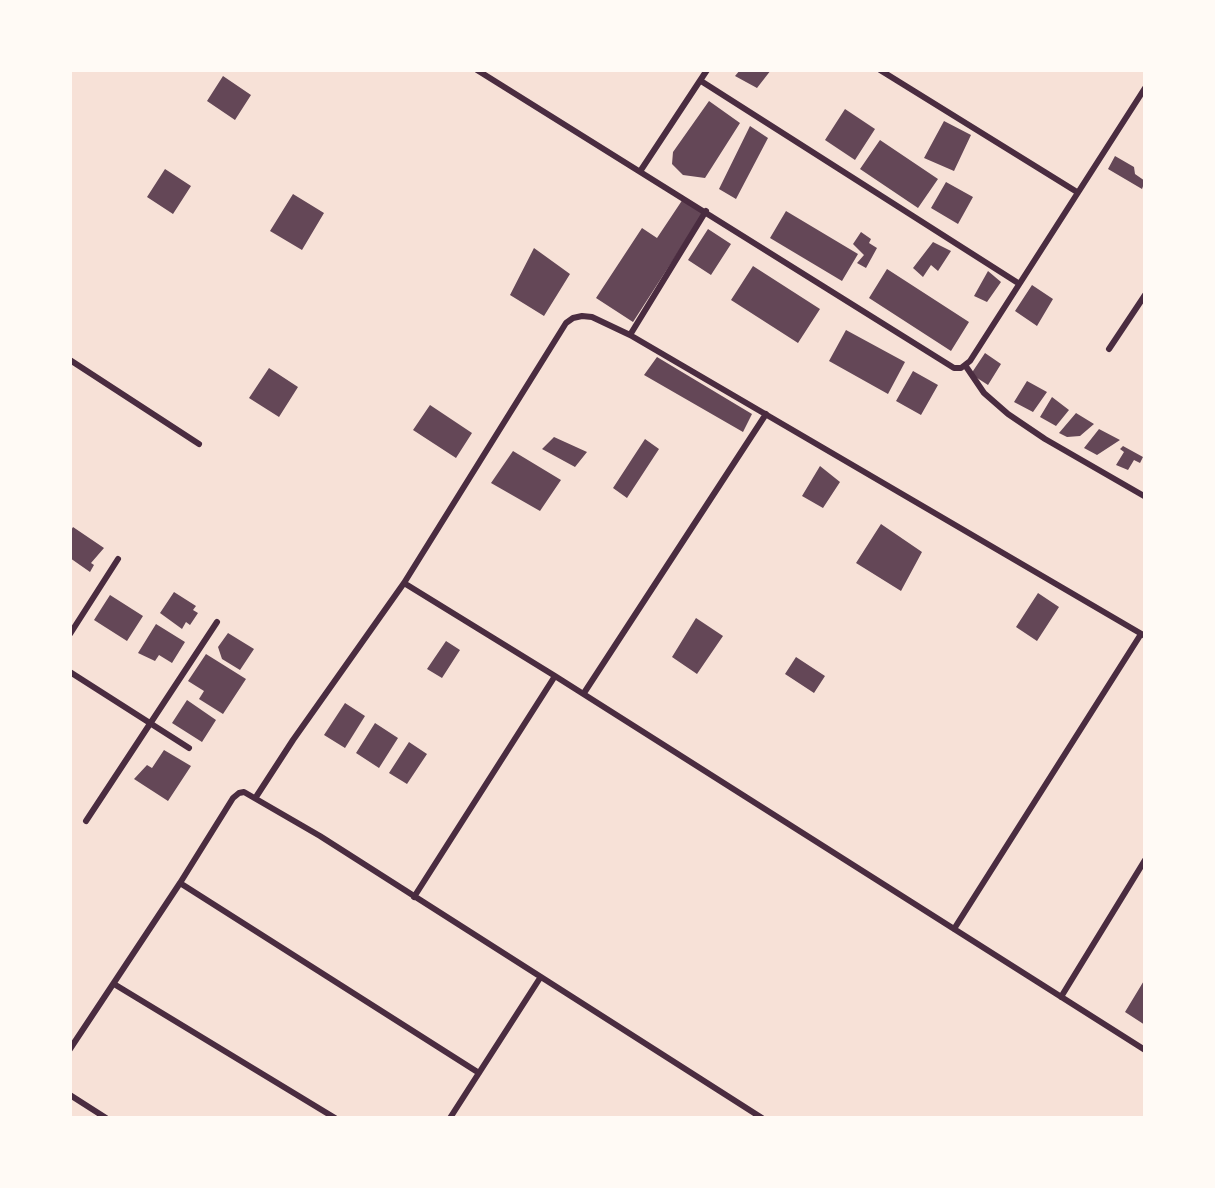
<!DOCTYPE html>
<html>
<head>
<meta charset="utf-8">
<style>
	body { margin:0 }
	#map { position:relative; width:1215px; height:1188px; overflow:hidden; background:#f7e1d7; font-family:"Archivo Narrow",sans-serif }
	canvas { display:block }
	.frame { position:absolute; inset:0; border:72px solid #fffaf5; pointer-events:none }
</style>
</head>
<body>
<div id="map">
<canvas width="1215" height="1188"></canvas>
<div class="frame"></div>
</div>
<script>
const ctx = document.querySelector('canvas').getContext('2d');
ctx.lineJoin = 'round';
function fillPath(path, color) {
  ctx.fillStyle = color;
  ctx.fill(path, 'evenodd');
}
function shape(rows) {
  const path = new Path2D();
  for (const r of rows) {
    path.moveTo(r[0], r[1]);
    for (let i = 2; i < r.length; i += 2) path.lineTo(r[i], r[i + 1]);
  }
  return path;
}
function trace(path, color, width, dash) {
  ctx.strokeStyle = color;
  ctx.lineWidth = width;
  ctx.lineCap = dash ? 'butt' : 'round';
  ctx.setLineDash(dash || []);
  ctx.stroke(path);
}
const building = shape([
	[740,70,771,70,757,88,735,76],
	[223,76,251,95,235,120,207,101],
	[709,101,740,123,705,178,683,175,672,164,673,152],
	[845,109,875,129,855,160,825,140],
	[944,121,971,135,954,171,924,158],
	[750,126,768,138,736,199,719,189],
	[880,140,938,179,918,208,860,169],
	[1115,156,1134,167,1135,174,1145,181,1142,189,1108,169],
	[165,169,191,186,173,214,147,197],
	[946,182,973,197,958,224,931,208],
	[293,194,324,213,302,250,270,231],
	[683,199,704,212,633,322,596,298,642,228,657,238],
	[786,211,858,254,842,281,770,238],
	[708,229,731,244,711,275,688,260],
	[861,232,871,239,869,243,877,248,866,268,857,263,864,255,853,244],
	[933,242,951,251,938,271,931,265,923,277,913,268],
	[534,248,570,274,544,316,510,295],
	[753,266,820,309,798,343,731,300],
	[887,269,969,322,951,351,869,298],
	[988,271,1001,282,987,302,974,296],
	[1032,285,1053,299,1037,326,1015,311],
	[846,330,905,362,888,394,829,361],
	[985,353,1001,364,988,385,971,374],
	[657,357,752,414,743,432,644,375],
	[269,368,298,387,279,417,249,398],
	[913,371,938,385,921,415,896,401],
	[1027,381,1047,392,1033,412,1014,402],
	[1052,397,1069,410,1056,426,1040,417],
	[430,405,472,433,456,458,413,430],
	[1076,413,1094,424,1080,436,1067,437,1059,433],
	[1099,429,1120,440,1097,455,1084,448],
	[554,437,587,452,575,467,542,449],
	[645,439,659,449,627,498,613,488],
	[1123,446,1143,457,1140,463,1134,460,1128,470,1116,465,1124,452,1120,449],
	[513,451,561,480,540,511,491,483],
	[820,466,840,482,823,508,802,496],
	[881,524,922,552,901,591,856,563],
	[73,527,104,548,91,563,94,565,90,572,70,558,70,532],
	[174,592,196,606,193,610,198,613,190,625,186,622,182,629,160,613],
	[1038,593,1059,607,1037,641,1016,627],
	[110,595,143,616,127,641,94,620],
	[696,618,723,636,697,674,672,657],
	[156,624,185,642,172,663,159,655,155,661,138,653],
	[228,633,254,649,240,670,222,659,218,647],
	[446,641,460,650,442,678,427,669],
	[206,654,246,679,223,714,199,699,204,691,188,681],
	[796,657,825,676,814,693,785,674],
	[187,700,216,720,202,742,172,723],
	[345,703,365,716,345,748,324,735],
	[375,723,398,738,379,768,356,753],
	[409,742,427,754,407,784,389,773],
	[164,750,191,766,168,801,134,779,147,765,152,768],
	[1145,979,1145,1025,1125,1012]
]);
const minor = shape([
	[477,70,954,368,961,368,970,361,1145,88],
	[880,70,1077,192],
	[701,81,1018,283],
	[641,170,707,70],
	[630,335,706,211],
	[1109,349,1145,295],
	[70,360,199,444],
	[965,365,984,393,1008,414,1045,439,1144,496],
	[404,583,555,676,1145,1050],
	[70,634,118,559],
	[70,672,189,748],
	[584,693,766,414],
	[256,797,293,740,404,583,566,323,573,318,582,316,592,317,630,335,1145,636],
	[86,821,217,622],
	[180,883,479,1073],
	[414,897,555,676],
	[954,929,1141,634],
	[114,984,335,1118],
	[1061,997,1145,860],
	[70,1049,180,883,233,798,239,793,244,792,320,836,762,1118],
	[70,1095,106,1118],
	[450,1118,540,978]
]);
fillPath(building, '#644757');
trace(minor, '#4a2c40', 6);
</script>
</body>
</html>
